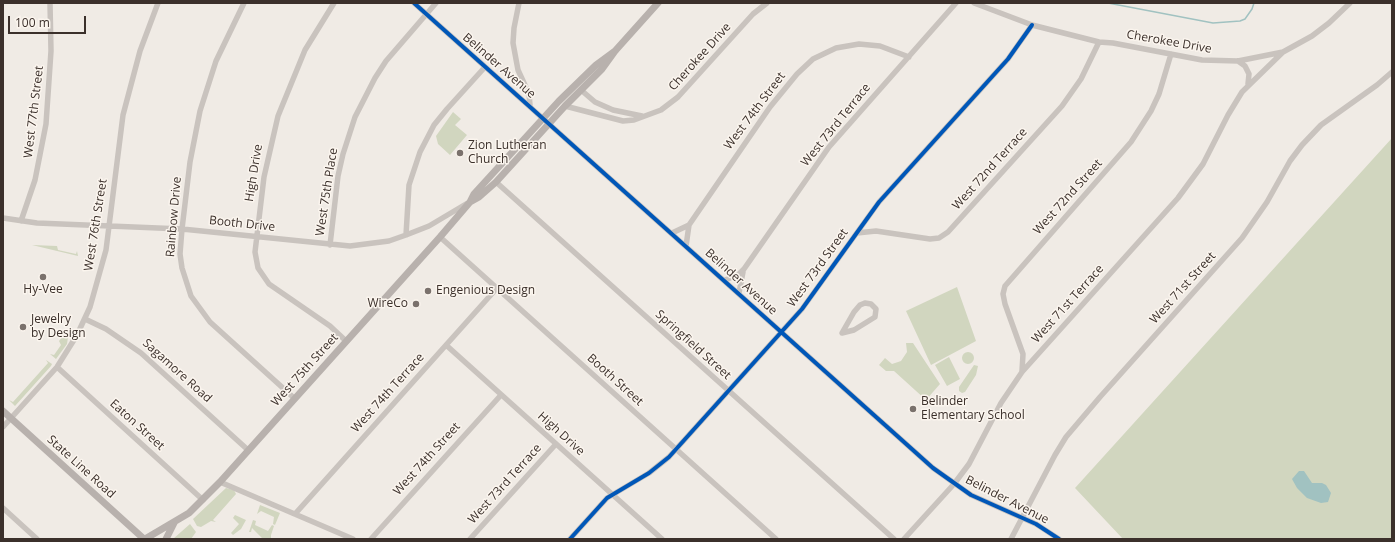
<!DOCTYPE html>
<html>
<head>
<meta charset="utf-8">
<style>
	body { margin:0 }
	#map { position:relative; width:1395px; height:542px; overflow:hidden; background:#f0ebe5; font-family:"Open Sans",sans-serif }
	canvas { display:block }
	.frame { position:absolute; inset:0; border:4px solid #3b302b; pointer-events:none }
	.scale { position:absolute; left:8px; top:16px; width:78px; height:18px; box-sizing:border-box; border:2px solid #3b302b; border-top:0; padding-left:5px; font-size:12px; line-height:14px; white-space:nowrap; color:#3b302b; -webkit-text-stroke:3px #fbf5ee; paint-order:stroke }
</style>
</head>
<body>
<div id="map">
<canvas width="1395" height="542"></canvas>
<div class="frame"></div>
<div class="scale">100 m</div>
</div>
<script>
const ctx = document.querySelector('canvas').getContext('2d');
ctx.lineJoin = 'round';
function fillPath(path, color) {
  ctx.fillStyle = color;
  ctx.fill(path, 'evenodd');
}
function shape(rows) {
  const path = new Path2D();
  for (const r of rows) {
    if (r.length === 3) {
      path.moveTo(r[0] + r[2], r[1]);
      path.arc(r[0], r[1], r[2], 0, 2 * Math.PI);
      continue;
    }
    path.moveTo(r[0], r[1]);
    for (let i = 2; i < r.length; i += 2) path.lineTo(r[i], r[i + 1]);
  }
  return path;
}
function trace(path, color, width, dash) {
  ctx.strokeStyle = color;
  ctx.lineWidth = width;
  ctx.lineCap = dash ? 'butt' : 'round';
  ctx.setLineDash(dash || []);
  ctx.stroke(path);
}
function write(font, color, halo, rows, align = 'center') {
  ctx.font = font + ' "Open Sans",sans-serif';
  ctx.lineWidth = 3;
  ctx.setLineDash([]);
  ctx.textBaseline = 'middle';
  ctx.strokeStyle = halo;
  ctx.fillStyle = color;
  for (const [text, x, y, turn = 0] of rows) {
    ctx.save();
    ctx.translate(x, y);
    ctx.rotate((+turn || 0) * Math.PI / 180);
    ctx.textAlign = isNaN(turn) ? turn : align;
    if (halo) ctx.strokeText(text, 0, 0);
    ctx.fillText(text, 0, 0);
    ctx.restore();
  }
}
const green = shape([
	[453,112,461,119,455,125,467,135,450,155,438,144,436,136],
	[1392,138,1392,539,1123,539,1075,488],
	[32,245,57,246,58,250,76,254,77,251,78,256],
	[957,287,976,341,931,365,906,311],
	[65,334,68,337,67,344,56,359,50,354,54,355,61,345,59,341],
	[906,343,913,343,940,384,926,400,894,371,886,371,879,365,885,358,892,364,901,361,907,352],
	[968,358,6],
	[949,357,960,379,947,386,935,365],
	[46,360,52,364,51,366,15,406,9,400,13,402,48,363],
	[974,365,978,366,976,375,965,392,962,393,959,391,959,387],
	[226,488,234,490,236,494,213,520,216,522,211,521,201,527,197,526,193,519],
	[260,505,280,513,275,525,273,524,274,517,261,511,257,514],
	[235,515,246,520,241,529,233,535,231,533,239,524,233,518],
	[253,520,256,521,255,525,268,531,272,525,274,526,271,535,271,539,263,539,252,528,251,532,249,532],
	[190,524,196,532,191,539,173,539]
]);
const water = shape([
	[1299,471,1304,471,1312,483,1322,483,1326,485,1331,493,1328,502,1321,503,1307,498,1297,488,1292,479]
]);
const stream = shape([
	[1108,3,1213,23,1240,21,1245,19,1252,9,1254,3]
]);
const minor = shape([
	[244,3,216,61,200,111,190,162,182,229,180,254,182,268,191,296,210,322,294,398],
	[334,3,305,50,278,116,264,177,255,252,258,268,269,284,330,326,346,341],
	[414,3,933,468,971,495,1036,524,1059,539],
	[519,3,514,28,513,43,518,70,529,94,530,105],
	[974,3,1032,25,1099,42,1113,43,1202,60,1238,61,1283,52,1312,36,1329,23,1350,3],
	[1238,61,1245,66,1249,74,1248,84],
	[581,90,595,102,613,110,642,116],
	[565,106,623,121,634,120,661,110,678,97,753,14,767,3],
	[496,182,894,539],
	[3,218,37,223,182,229,350,246,389,241,406,235,429,226,466,204],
	[21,221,35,180,46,124,51,51,50,3],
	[672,233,689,225,770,107,797,74,813,59,836,48,859,44,880,46,909,57],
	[857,233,876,231,930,239,939,238,948,232,1062,106,1081,79,1099,42],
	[406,235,409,185,420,152,434,125,447,109,485,67],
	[440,237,776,539],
	[330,245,338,176,343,154,355,117,375,78,386,61,436,3],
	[686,246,689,225],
	[725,280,738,275,744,269,829,147,956,3],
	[739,293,743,272],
	[865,303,871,304,876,309,875,317,854,330,842,333,854,312,860,305,865,303],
	[85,319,106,329,141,353,248,450],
	[446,345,662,539],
	[57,367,203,500],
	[1022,371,1023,354,1005,304,1003,294,1005,286,1131,142,1151,111,1159,94,1171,54],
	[3,427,57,367,77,335,90,307,106,250,123,115,140,51,158,3],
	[220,482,353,539],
	[3,508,37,539],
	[295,514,497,288],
	[371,539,501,395],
	[470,539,556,444],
	[570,539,607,498,649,473,669,457,802,309,879,202,1008,59,1032,25],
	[904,539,954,484,969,464,1001,403,1022,372,1178,198,1203,164,1228,115,1242,92,1283,52],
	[1011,539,1055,455,1066,437,1100,397,1242,238,1267,202,1290,161,1302,145,1321,125,1377,85,1392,72]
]);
const major = shape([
	[470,202,479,197,496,182,565,106,602,69,615,51,658,3],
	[3,411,144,539],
	[145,539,189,513,220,482,440,237,470,202,474,194,559,101,596,65,615,51],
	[166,539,174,523]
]);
const cycleway = shape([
	[414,3,933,468,971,495,1036,524,1059,539],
	[570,539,607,498,649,473,669,457,802,309,879,202,1008,59,1032,25]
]);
const markers = [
	[460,153,4,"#7a716c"],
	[43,277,4,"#7a716c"],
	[428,291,4,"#7a716c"],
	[416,304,4,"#7a716c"],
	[23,327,4,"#7a716c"],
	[913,409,4,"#7a716c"]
];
const streetNames = [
	["Cherokee Drive",1169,42,10],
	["Cherokee Drive",700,57,-48],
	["Belinder Avenue",499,66,41],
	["West 74th Street",755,111,-53],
	["West 77th Street",34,112,-83],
	["West 73rd Terrace",836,125,-51],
	["West 72nd Terrace",990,169,-48],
	["High Drive",254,173,-81],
	["West 75th Place",327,192,-81],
	["West 72nd Street",1068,197,-48],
	["Rainbow Drive",174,217,-85],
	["Booth Drive",242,224,6],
	["West 76th Street",96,225,-81],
	["West 73rd Street",818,268,-54],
	["Belinder Avenue",741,282,42],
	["West 71st Street",1183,288,-48],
	["West 71st Terrace",1068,304,-48],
	["Springfield Street",693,345,42],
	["West 75th Street",305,370,-48],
	["Sagamore Road",177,371,42],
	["Booth Street",615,380,42],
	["West 74th Terrace",388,393,-48],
	["Eaton Street",137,425,42],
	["High Drive",561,434,42],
	["West 74th Street",427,459,-48],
	["State Line Road",81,467,42],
	["West 73rd Terrace",505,484,-48],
	["Belinder Avenue",1007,500,27]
];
const poiNames = [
	["Zion Lutheran",468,146],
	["Church",468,160],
	["Hy-Vee",43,290,"center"],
	["Engenious Design",436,291],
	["WireCo",408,304,"right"],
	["Jewelry",31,320],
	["by Design",31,334],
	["Belinder",921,402],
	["Elementary School",921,416]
];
fillPath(green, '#d1d6bf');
fillPath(water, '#a1c2c1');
trace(stream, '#a1c2c1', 1.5);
trace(minor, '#c9c3be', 5.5);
trace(major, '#b8b1ad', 7);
trace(cycleway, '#0057b8', 4);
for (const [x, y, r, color] of markers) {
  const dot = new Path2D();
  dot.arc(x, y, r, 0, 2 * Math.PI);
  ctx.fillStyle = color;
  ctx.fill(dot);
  trace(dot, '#fbf5ee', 1.5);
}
write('12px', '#3b302b', '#fbf5ee', streetNames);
write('12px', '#3b302b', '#fbf5ee', poiNames, 'left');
</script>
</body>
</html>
